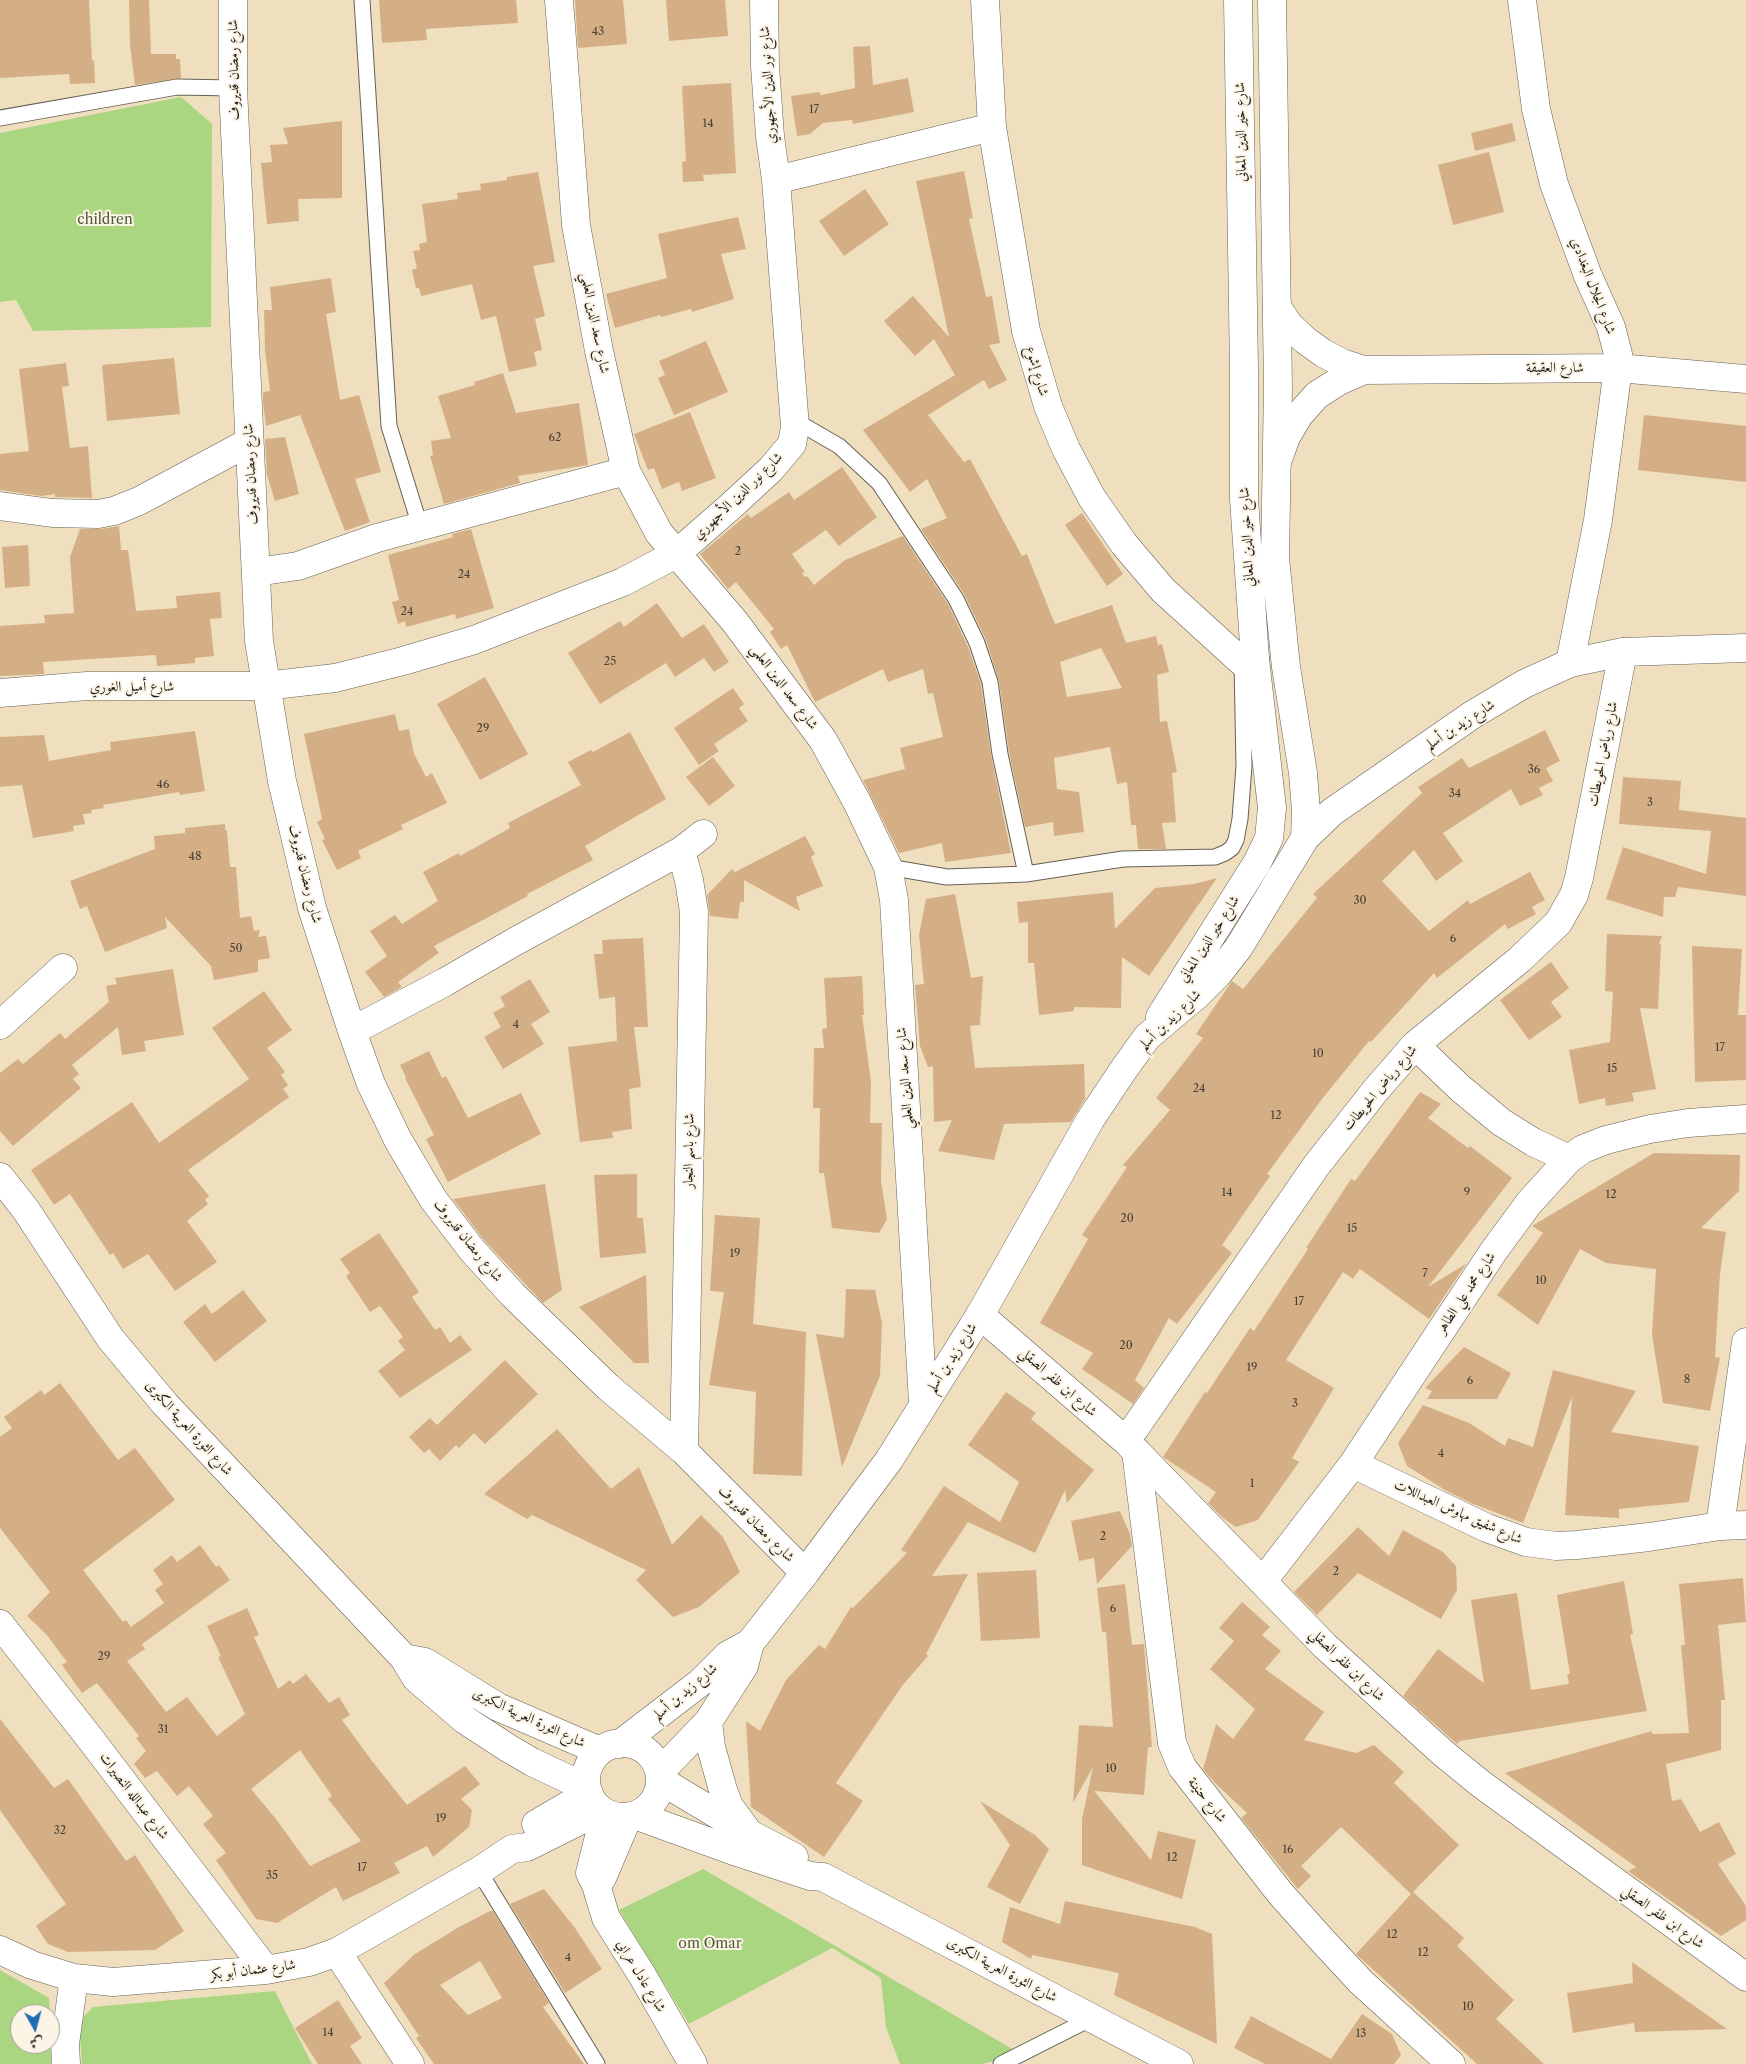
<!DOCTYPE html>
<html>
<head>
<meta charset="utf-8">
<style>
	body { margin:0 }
	#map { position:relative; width:1746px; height:2064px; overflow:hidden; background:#efdfbf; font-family:"Libre Caslon Text",Amiri,serif }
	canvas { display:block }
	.north { position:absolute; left:10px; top:2004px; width:50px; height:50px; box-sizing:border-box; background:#fcf5e5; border:1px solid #a29e95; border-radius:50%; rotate:173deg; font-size:14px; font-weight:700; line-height:20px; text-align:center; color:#1c1c1c }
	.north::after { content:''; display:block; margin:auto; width:18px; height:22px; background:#1f6fb2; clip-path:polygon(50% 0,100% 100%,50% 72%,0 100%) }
</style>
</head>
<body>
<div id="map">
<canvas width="1746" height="2064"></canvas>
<div class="north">ش</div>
</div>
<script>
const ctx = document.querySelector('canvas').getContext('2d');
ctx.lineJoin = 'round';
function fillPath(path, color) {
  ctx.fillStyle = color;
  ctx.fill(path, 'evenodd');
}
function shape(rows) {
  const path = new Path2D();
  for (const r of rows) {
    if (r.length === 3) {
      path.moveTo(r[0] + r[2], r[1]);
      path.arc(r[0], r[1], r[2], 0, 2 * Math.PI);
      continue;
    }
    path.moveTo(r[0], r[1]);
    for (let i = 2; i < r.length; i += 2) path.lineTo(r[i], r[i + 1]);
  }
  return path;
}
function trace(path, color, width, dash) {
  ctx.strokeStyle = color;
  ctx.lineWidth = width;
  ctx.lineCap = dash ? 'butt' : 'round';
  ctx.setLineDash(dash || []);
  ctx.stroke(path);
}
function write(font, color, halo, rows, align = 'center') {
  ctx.font = font + ' "Libre Caslon Text",Amiri,serif';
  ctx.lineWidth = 4;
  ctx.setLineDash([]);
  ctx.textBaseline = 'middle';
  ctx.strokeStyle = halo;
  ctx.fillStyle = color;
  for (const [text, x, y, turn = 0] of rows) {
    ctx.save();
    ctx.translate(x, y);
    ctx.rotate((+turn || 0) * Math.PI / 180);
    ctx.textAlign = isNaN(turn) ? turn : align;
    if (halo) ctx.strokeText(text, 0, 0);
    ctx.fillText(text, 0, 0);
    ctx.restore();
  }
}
const green = shape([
	[181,97,212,124,211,327,33,331,16,300,0,302,0,133],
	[703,1869,1021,2054,982,2064,900,2064,886,2027,881,1978,832,1948,689,2024,619,1910],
	[0,1970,49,1998,50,2014,20,2014,20,2044,50,2044,50,2023,51,2064,0,2064],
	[275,1991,312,2064,82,2064,79,2022,93,2007]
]);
const building = shape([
	[0,0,89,0,92,61,94,60,95,83,70,84,69,74,0,78],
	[129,0,149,0,151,54,176,54,176,59,180,59,181,78,135,85,130,45],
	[379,0,516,0,518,23,426,29,427,40,382,43],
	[575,0,623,0,627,44,578,48],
	[666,0,725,0,728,36,669,41],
	[870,46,873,85,908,78,914,112,853,124,852,120,823,123,810,134,797,136,791,96,819,92,821,95,855,88,853,47],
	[731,83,736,173,703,175,704,181,683,182,682,162,686,161,682,86],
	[342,121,342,198,298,199,299,221,267,224,261,163,272,162,270,145,288,144,283,128],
	[1512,123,1516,141,1475,151,1471,133],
	[1489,152,1504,212,1453,225,1438,165],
	[964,171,973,218,969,219,986,297,992,296,1000,343,989,345,1007,380,989,389,984,380,928,415,964,462,970,459,1022,556,1027,554,1055,624,1112,605,1126,643,1156,636,1158,645,1162,644,1169,672,1157,675,1160,722,1167,721,1177,772,1172,773,1176,822,1162,823,1166,849,1138,849,1136,825,1131,825,1127,782,1117,784,1110,747,1054,758,1057,789,1079,792,1084,832,1054,836,1053,822,1025,827,1009,752,999,681,986,640,964,594,921,529,947,518,927,479,910,492,863,430,955,375,934,339,915,356,884,321,913,296,949,337,916,181],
	[1101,648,1122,688,1067,697,1060,662],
	[538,172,555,262,533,266,545,316,535,319,542,350,534,352,537,366,509,372,496,316,481,320,472,284,421,296,419,288,416,288,412,270,417,268,413,251,420,250,419,244,427,242,422,204,458,199,457,193,481,190,480,184,507,180,507,177],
	[865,189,889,224,844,256,819,221],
	[738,217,746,249,721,254,734,299,692,312,691,309,661,317,660,315,615,328,606,294,667,278,658,234],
	[331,278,336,312,326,314,340,400,359,395,381,472,355,479,370,522,345,531,300,415,266,426,263,402,263,392,270,391,265,350,264,310,272,310,270,287],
	[706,341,728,392,674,415,658,378,665,375,659,361],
	[174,358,180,414,107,421,102,365],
	[66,363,69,386,62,387,70,448,88,446,92,498,55,497,55,494,41,496,0,490,0,454,29,451,19,369],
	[503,373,516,413,579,403,588,465,518,476,520,483,444,504,430,456,433,455,431,441,451,438,438,396,475,385,474,382],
	[690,412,716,478,682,491,679,482,662,489,654,468,648,470,634,434],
	[1644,415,1746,426,1746,482,1638,470],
	[285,437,299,494,275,501,267,475,265,439],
	[842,467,877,517,839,546,826,530,792,554,805,572,802,573,804,577,807,576,814,585,845,560,903,536,948,604,968,647,981,684,991,755,1011,853,945,862,942,843,899,853,863,780,905,769,900,748,943,737,933,693,928,694,923,669,888,682,883,669,815,702,787,645,781,649,770,632,774,629,736,582,728,589,700,554,748,514,751,518,789,492,794,500],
	[1082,513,1123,574,1107,586,1065,525],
	[119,526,121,550,128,550,136,611,177,608,176,596,220,592,222,618,210,619,214,656,195,658,195,663,157,666,156,655,43,662,44,674,0,676,0,626,45,623,44,615,74,613,70,557,80,529,101,529],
	[471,529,494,608,456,619,455,614,406,627,405,621,398,624,392,602,399,600,388,555,453,537,452,534],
	[28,545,30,586,5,588,2,547],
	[657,603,682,638,704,624,729,662,714,672,704,658,675,677,666,663,600,704,568,653,620,621,624,627],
	[485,677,528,754,480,780,437,704],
	[733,688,744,704,739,708,748,721,714,744,719,751,699,765,674,728],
	[395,714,399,731,409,729,414,754,426,777,432,773,447,803,401,825,403,829,358,851,361,858,337,870,322,840,325,839,317,822,322,819,304,734],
	[1545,730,1560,761,1546,768,1553,781,1539,788,1543,795,1520,806,1511,789,1443,833,1463,861,1436,881,1414,850,1382,881,1429,931,1468,900,1470,904,1530,872,1545,900,1532,907,1536,914,1508,929,1505,924,1437,978,1434,973,1371,1042,1369,1041,1322,1099,1267,1174,1270,1176,1222,1245,1232,1253,1177,1324,1169,1318,1135,1380,1144,1388,1133,1404,1082,1369,1093,1353,1040,1323,1088,1239,1082,1235,1127,1167,1123,1165,1170,1110,1156,1098,1203,1038,1196,1034,1232,981,1243,989,1317,898,1313,894,1422,793,1418,787,1462,758,1469,768],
	[195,731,205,791,180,795,179,792,103,805,104,808,91,810,92,813,83,814,85,824,73,826,74,831,33,838,22,785,0,787,0,737,44,735,49,761,111,750,110,742],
	[630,732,666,799,585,846,593,860,527,894,528,896,434,946,439,953,398,982,402,987,384,997,365,972,387,956,370,931,395,915,402,924,438,901,423,872,459,853,460,856,510,828,508,823,581,785,568,762,591,750,593,752],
	[713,757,735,786,709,806,686,777],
	[1623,777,1681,781,1679,810,1746,818,1746,896,1678,887,1675,897,1664,897,1663,917,1606,899,1623,847,1706,874,1711,831,1619,824],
	[225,824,225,830,227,831,230,867,236,867,240,918,251,916,254,931,260,930,258,937,266,936,270,958,258,960,258,972,214,980,211,966,165,917,167,928,105,952,87,906,80,909,70,881,155,849,154,836,185,833,185,828],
	[805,836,815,854,811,857,823,886,796,897,800,911,744,880,744,902,740,902,738,919,710,916,707,895,732,869,735,872],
	[1217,878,1149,976,1122,957,1121,1008,1074,1007,1074,1011,1039,1015,1034,963,1028,963,1028,922,1019,923,1017,902,1113,892,1115,929,1155,888,1194,884],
	[955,894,971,978,983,976,980,1025,970,1026,975,1068,1084,1064,1085,1099,1071,1122,1004,1124,994,1160,938,1151,952,1120,934,1122,933,1066,928,1067,920,1046,915,985,924,984,919,935,926,899],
	[1607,934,1662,936,1659,944,1661,944,1658,1009,1640,1008,1656,1089,1632,1093,1634,1101,1606,1106,1605,1098,1579,1104,1569,1050,1610,1042,1613,992,1605,991],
	[643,938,648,1027,634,1027,641,1087,629,1089,632,1129,612,1132,613,1138,580,1142,568,1047,617,1041,615,997,599,999,594,954,603,954,602,940],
	[1692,946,1742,949,1738,1015,1746,1015,1746,1080,1695,1082],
	[1551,962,1569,988,1551,1002,1562,1017,1529,1040,1500,1000],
	[173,969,184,1035,144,1041,146,1051,122,1055,118,1027,72,1065,79,1074,73,1079,81,1088,13,1146,0,1131,0,1073,18,1059,23,1064,60,1033,65,1039,109,1002,106,986,117,984,115,978],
	[862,976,864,1015,862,1015,871,1082,870,1123,882,1123,881,1181,887,1219,879,1233,832,1228,824,1173,819,1173,820,1108,813,1108,814,1048,824,1048,822,1029,827,1028,824,978],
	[530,979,550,1012,531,1024,544,1044,503,1069,484,1037,501,1027,493,1013,505,1006,500,997],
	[264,991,292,1030,267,1048,285,1072,281,1075,288,1085,283,1089,289,1097,188,1170,209,1196,205,1200,208,1204,187,1221,217,1262,175,1291,148,1254,123,1269,113,1253,110,1255,70,1194,54,1205,31,1170,132,1102,159,1143,249,1079,212,1028],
	[429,1051,442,1078,446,1076,468,1118,521,1093,541,1134,448,1182,426,1139,434,1135,405,1078,406,1077,400,1065],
	[1420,1092,1441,1104,1428,1118,1468,1148,1470,1146,1512,1178,1428,1287,1466,1264,1429,1319,1360,1269,1353,1279,1343,1272,1286,1360,1334,1388,1292,1458,1299,1462,1258,1520,1236,1527,1223,1518,1208,1503,1216,1492,1163,1457,1205,1392,1207,1393,1250,1328,1254,1331,1308,1249,1306,1248,1351,1179,1355,1181],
	[1654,1153,1740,1155,1739,1191,1701,1228,1726,1232,1720,1274,1715,1357,1720,1358,1710,1411,1663,1403,1652,1335,1656,1269,1606,1263,1580,1249,1538,1325,1497,1295,1543,1233,1532,1226],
	[637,1174,637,1218,643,1218,646,1253,600,1258,594,1175],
	[545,1184,562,1290,543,1303,484,1240,453,1199],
	[715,1215,760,1218,753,1324,806,1332,802,1476,753,1474,756,1392,709,1385,724,1292,710,1291],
	[379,1233,419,1292,412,1297,435,1330,440,1327,450,1343,460,1335,472,1350,400,1398,378,1371,405,1350,398,1341,403,1337,380,1306,370,1312,346,1276,350,1273,340,1259],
	[646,1275,649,1363,634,1363,579,1307],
	[846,1289,875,1290,882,1323,880,1376,842,1467,816,1334,844,1338],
	[243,1290,267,1321,215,1362,183,1322,205,1304,212,1314],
	[1464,1347,1511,1373,1497,1399,1427,1399,1432,1391,1425,1388],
	[505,1360,538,1394,485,1444,474,1433,459,1448,456,1445,440,1461,429,1449,424,1453,409,1437,430,1418,437,1425],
	[1553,1370,1636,1391,1611,1432,1699,1446,1689,1502,1619,1509,1619,1518,1565,1515,1572,1397,1523,1523,1471,1503,1445,1490,1407,1466,1398,1443,1423,1405,1469,1423,1505,1446,1508,1438,1533,1447],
	[60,1383,118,1460,135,1448,175,1500,83,1570,123,1622,126,1620,131,1627,164,1603,155,1590,163,1584,153,1570,172,1555,177,1562,200,1545,216,1567,219,1565,230,1580,142,1644,145,1649,127,1661,166,1712,187,1697,217,1736,245,1714,218,1657,221,1656,207,1626,247,1608,259,1635,254,1637,278,1689,290,1680,293,1684,306,1674,329,1703,339,1697,350,1715,342,1720,372,1761,407,1805,465,1766,480,1784,461,1799,472,1810,469,1827,433,1857,427,1846,394,1863,400,1873,343,1901,336,1887,277,1923,256,1919,216,1860,226,1853,203,1824,213,1816,189,1786,177,1796,157,1771,145,1778,134,1764,146,1751,136,1738,139,1736,97,1683,82,1693,62,1665,67,1662,46,1634,27,1616,50,1592,0,1528,0,1437,12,1428,4,1417,41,1390,44,1395],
	[300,1750,332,1796,328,1799,361,1841,310,1866,276,1819,251,1789],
	[1006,1392,1036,1413,1031,1419,1094,1470,1067,1503,1065,1490,1035,1553,968,1522,932,1576,968,1574,926,1654,928,1656,902,1686,836,1783,863,1801,824,1857,751,1807,746,1721,760,1731,786,1680,819,1645,825,1649,851,1607,853,1608,907,1553,901,1550,944,1486,1000,1522,1019,1482,968,1445],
	[557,1429,611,1489,639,1467,672,1545,701,1515,723,1537,740,1572,699,1607,673,1617,636,1580,646,1570,532,1515,527,1519,484,1494],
	[1120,1511,1130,1534,1132,1546,1097,1584,1094,1558,1079,1561,1071,1521],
	[1358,1527,1389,1556,1403,1530,1443,1552,1456,1566,1457,1590,1441,1619,1358,1573,1317,1615,1294,1592],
	[1036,1570,1040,1638,981,1641,977,1573],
	[1743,1578,1746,1622,1718,1625,1725,1700,1721,1700,1721,1750,1666,1764,1672,1801,1681,1799,1700,1832,1719,1822,1736,1854,1718,1864,1746,1906,1746,1920,1721,1936,1628,1871,1636,1867,1505,1773,1652,1731,1652,1734,1689,1733,1681,1645,1685,1645,1679,1584],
	[1624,1581,1633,1634,1630,1635,1647,1711,1460,1741,1457,1744,1403,1696,1438,1649,1484,1683,1471,1600,1517,1593,1531,1690,1569,1684,1567,1674,1570,1674,1557,1595],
	[1125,1584,1132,1645,1144,1644,1152,1747,1148,1747,1144,1795,1094,1791,1151,1860,1158,1831,1196,1840,1182,1899,1082,1865,1082,1819,1093,1767,1073,1803,1079,1725,1113,1727,1106,1632,1102,1632,1097,1588],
	[1242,1602,1270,1627,1262,1635,1281,1651,1265,1669,1324,1712,1304,1740,1356,1753,1374,1745,1404,1772,1394,1783,1459,1845,1413,1892,1464,1938,1457,1946,1514,2000,1496,2019,1544,2064,1477,2064,1356,1954,1411,1894,1341,1827,1301,1866,1311,1876,1298,1889,1241,1818,1247,1813,1215,1783,1203,1769,1216,1724,1233,1739,1255,1709,1210,1669,1234,1641,1219,1628],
	[0,1719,54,1788,68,1779,126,1861,135,1855,184,1931,155,1950,68,1952,48,1944,36,1926,66,1904,0,1810],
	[980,1801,1035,1835,1049,1849,1020,1904,987,1887,1010,1845],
	[544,1889,575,1928,602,1969,565,1993,510,1904],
	[1065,1901,1195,1927,1212,1934,1217,2044,1114,1995,1119,1973,1032,1955,1031,1959,1002,1942,1010,1907,1060,1924],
	[490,1911,493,1911,549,2003,543,2007,584,2064,434,2064,416,2038,419,2036,384,1983,415,1954,459,1927],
	[480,1961,502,1998,468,2015,440,1985],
	[1632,1962,1727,2029,1635,2032,1634,2023,1573,2033,1567,1993,1633,1983],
	[338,2000,362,2038,350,2046,362,2064,318,2064,295,2028],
	[1362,2014,1392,2034,1401,2055,1394,2064,1265,2064,1234,2048,1251,2016,1331,2059]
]);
const service = shape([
	[362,0,389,426,420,526],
	[0,118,177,87,233,88],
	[794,420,839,446,879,483,956,599,977,643,990,682,1000,754,1026,874],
	[888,867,947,877,1026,874,1123,859,1215,857,1225,853,1232,848,1236,840,1240,819,1244,766,1242,662],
	[479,1871,597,2064],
	[1001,2064,1092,2018]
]);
const minor = shape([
	[233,0,233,88,259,641,282,781,312,908,352,1031,371,1084,398,1140,433,1199,472,1250,513,1295,608,1387,684,1451,805,1573],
	[559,0,576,225,599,351,626,471,659,533,735,622,823,740,857,802,888,867,894,900,923,1403],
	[985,0,992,127,1026,331,1048,406,1066,449,1092,498,1124,544,1163,590,1242,662,1255,659],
	[1522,0,1536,109,1554,184,1588,276,1611,327,1618,354,1618,368,1598,520,1570,663],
	[776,180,992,127],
	[1277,307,1289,325,1305,340,1323,353,1342,363,1364,370,1618,368,1746,379],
	[1277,462,1286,437,1299,415,1317,395,1339,381,1364,370],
	[0,506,52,513,98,514,114,511,139,501,249,442],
	[256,572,298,566,377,538,626,471],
	[0,693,87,686,265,686,335,678,403,661,474,640,623,582,676,554,731,506,771,469,792,444,795,427,776,180,770,136,765,66,764,0],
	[681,851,689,880,694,912,684,1451],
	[0,1025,63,968],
	[352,1031,445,982,516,941,681,851,703,834],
	[1415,1045,1460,1088,1501,1122,1533,1142,1569,1159],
	[980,1315,1126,1441,1325,1646,1443,1753,1481,1784,1746,1977],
	[1126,1441,1316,1166,1375,1091,1415,1045,1519,960,1558,923,1574,895,1579,878,1623,652],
	[1136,1451,1172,1743,1182,1767,1280,1893,1321,1939,1361,1982,1451,2064],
	[1353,1464,1487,1528,1526,1542,1556,1546,1577,1545,1649,1537,1720,1526,1746,1525],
	[1720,1526,1746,1342],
	[1263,1581,1353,1464,1493,1252,1529,1203,1569,1159,1583,1149,1606,1140,1650,1129,1688,1123,1746,1119],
	[0,1624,92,1741,266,1970],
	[605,1813,590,1873,596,1885,606,1918,642,1975,693,2064],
	[536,1824,589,1793],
	[602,1878,628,1817],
	[0,1950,32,1965,74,1978,113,1982,266,1970,309,1962,337,1952,479,1871,512,1849,527,1847,601,1810],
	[337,1952,410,2064],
	[66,2064,65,2044,74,1978]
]);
const tertiary = shape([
	[1272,0,1278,386,1275,558,1286,667,1303,773,1306,811,1305,838],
	[1160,1017,1257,863,1269,838,1272,808,1255,659,1244,499,1244,370,1238,0],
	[0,1177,26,1210,110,1338,165,1404,404,1658,416,1678,465,1720,508,1748,532,1762,587,1788],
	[404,1658,425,1662,498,1707,600,1751],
	[708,1722,711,1747,723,1790,729,1806,746,1829],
	[623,1780,37],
	[620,1744,701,1682,728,1655,750,1643,805,1573,889,1460,980,1315,1090,1120,1124,1069,1147,1037,1197,995,1218,974,1239,947,1305,838,1332,812,1472,715,1524,684,1570,663,1623,652,1746,648],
	[660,1772,708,1722,744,1666,750,1643],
	[660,1780,750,1834,794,1857],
	[635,1815,737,1852,810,1876,823,1877,1179,2064]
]);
const numberNames = [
	["43",598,32],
	["17",814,110],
	["14",708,124],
	["62",555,438],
	["2",738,552],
	["24",464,575],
	["24",407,612],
	["25",610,662],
	["29",483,729],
	["36",1534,770],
	["46",163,785],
	["34",1455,794],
	["3",1650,803],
	["48",195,857],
	["30",1360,901],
	["6",1453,939],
	["50",236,949],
	["4",516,1025],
	["17",1720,1048],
	["10",1318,1054],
	["15",1612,1069],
	["24",1199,1089],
	["12",1276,1116],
	["14",1227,1193],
	["9",1467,1193],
	["12",1611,1195],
	["20",1127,1219],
	["15",1352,1229],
	["19",735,1254],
	["7",1425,1274],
	["10",1541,1281],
	["17",1299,1302],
	["20",1126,1346],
	["19",1252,1368],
	["8",1687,1380],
	["6",1470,1381],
	["3",1295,1404],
	["4",1441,1454],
	["1",1252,1484],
	["2",1103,1537],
	["2",1336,1572],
	["6",1113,1609],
	["29",104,1657],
	["31",163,1730],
	["10",1111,1769],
	["19",441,1819],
	["32",60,1831],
	["16",1288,1850],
	["12",1172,1858],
	["17",362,1868],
	["35",272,1876],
	["12",1392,1935],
	["12",1423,1953],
	["4",568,1958],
	["10",1468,2007],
	["14",328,2033],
	["13",1361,2034]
];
const streetNames = [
	["شارع رمضان قديروف",234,70,-91],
	["شارع نور الدين الأجهوري",768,85,-93],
	["شارع خير الدين المعاني",1241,132,-91],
	["شارع الجلال البغدادي",1593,286,69],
	["شارع سعد الدين العلمي",595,323,79],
	["شارع العقيقة",1555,368],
	["شارع إشوع",1037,371,74],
	["شارع رمضان قديروف",251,474,-93],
	["شارع نور الدين الأجهوري",738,496,-44],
	["شارع خير الدين المعاني",1247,537,-93],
	["شارع أميل الغوري",132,687],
	["شارع سعد الدين العلمي",784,687,53],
	["شارع زيد بن أسلم",1460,725,-33],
	["شارع رياض الحويطات",1603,754,-79],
	["شارع رمضان قديروف",305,874,76],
	["شارع خير الدين المعاني",1209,939,-57],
	["شارع زيد بن أسلم",1170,1020,-44],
	["شارع سعد الدين العلمي",905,1078,-94],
	["شارع رياض الحويطات",1380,1088,-50],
	["شارع باسم النجار",689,1151,-89],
	["شارع رمضان قديروف",468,1241,51],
	["شارع محمد علي الطاهر",1466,1293,-56],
	["شارع زيد بن أسلم",952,1358,-57],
	["شارع ابن ظفر الصقلي",1058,1382,41],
	["شارع الثورة العربية الكبرى",189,1428,48],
	["شارع شفيق مهاوش العبداللات",1458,1512,24],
	["شارع رمضان قديروف",756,1524,45],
	["شارع ابن ظفر الصقلي",1347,1665,44],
	["شارع زيد بن أسلم",685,1692,-40],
	["شارع الثورة العربية الكبرى",529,1718,25],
	["شارع عبدالله النصيرات",134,1796,53],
	["شارع حنينة",1207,1800,52],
	["شارع ابن ظفر الصقلي",1663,1917,36],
	["شارع عثمان أبو بكر",253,1970,-7],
	["شارع الثورة العربية الكبرى",1002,1970,28],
	["شارع عادل عرابي",641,1976,59]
];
const parkNames = [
	["children",105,220],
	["om Omar",710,1944]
];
fillPath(green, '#aad581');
fillPath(building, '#d4af86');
trace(service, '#666055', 17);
trace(minor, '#666055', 29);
trace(tertiary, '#666055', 29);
trace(service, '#fff', 15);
trace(minor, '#fff', 28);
trace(tertiary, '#fff', 28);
write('11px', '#4a4136', null, numberNames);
write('14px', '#1c1c1c', '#fcf5e5', streetNames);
write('14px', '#4e5d3f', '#fcf5e5', parkNames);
</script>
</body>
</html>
